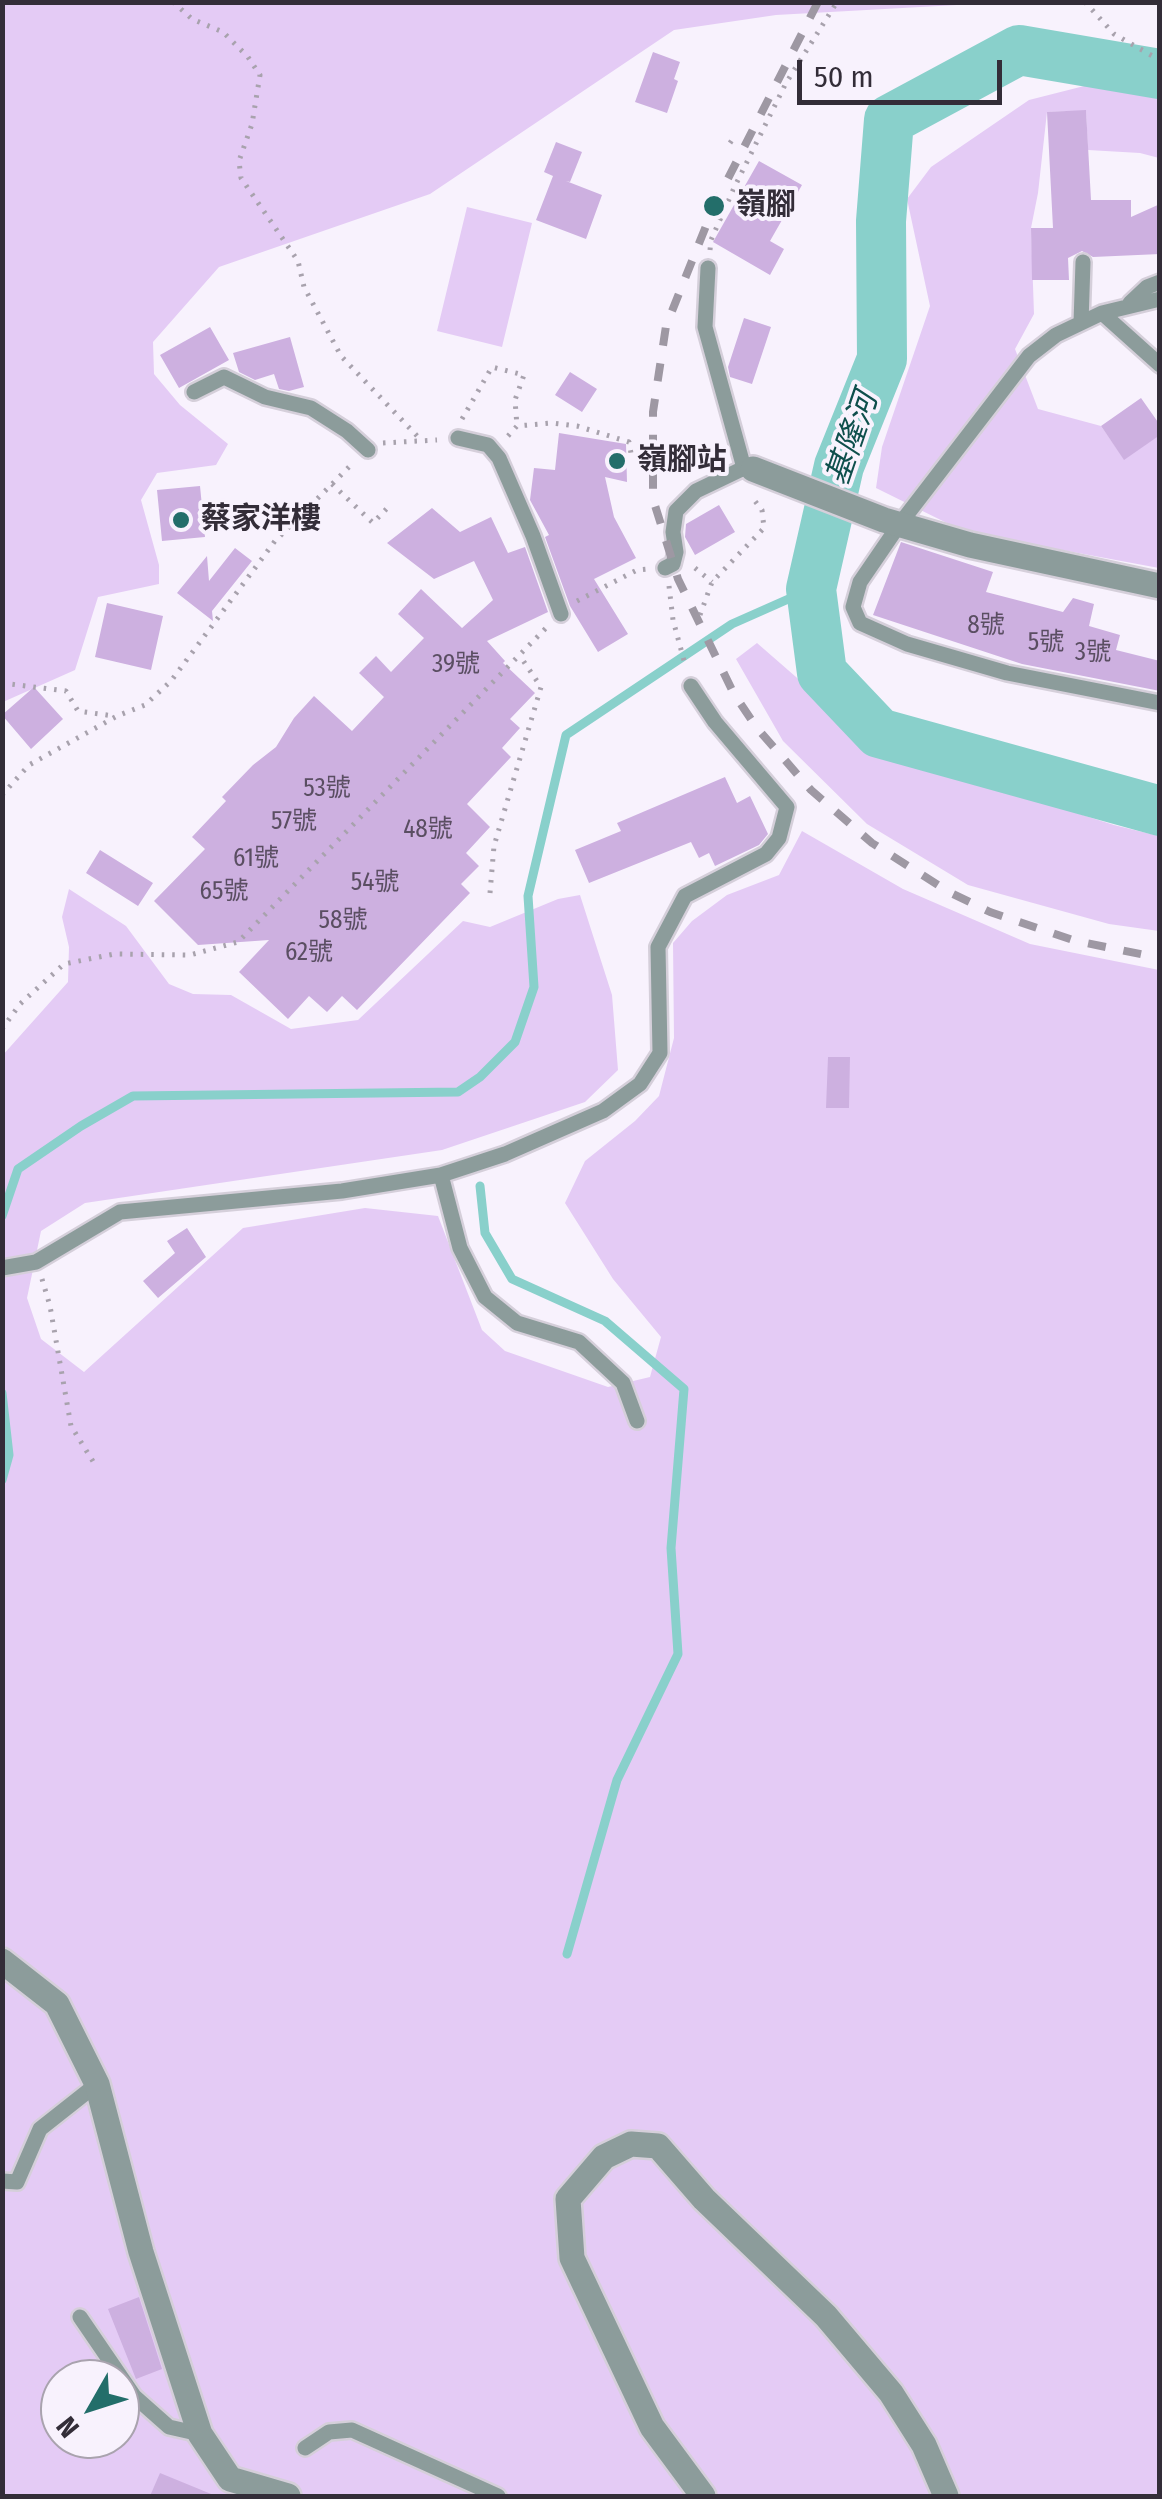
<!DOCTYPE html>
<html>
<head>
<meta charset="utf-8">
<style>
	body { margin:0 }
	#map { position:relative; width:1162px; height:2499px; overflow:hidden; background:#f8f2fd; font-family:"Fira Sans Condensed",sans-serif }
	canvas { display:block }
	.frame { position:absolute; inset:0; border:5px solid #332d38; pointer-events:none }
	.north { position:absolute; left:40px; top:2359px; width:100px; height:100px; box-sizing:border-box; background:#f8f2fd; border:2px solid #a9a3ae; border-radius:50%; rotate:231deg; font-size:28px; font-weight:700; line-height:40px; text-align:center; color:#332d38 }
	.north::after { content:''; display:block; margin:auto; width:35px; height:45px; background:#236e6a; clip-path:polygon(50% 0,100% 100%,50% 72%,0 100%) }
	.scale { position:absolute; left:797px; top:60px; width:205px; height:45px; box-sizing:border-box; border:5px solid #332d38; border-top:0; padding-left:12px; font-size:30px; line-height:35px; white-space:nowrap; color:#332d38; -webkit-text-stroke:8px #f8f2fd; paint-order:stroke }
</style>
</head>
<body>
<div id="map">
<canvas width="1162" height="2499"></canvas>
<div class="frame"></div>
<div class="north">N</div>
<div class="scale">50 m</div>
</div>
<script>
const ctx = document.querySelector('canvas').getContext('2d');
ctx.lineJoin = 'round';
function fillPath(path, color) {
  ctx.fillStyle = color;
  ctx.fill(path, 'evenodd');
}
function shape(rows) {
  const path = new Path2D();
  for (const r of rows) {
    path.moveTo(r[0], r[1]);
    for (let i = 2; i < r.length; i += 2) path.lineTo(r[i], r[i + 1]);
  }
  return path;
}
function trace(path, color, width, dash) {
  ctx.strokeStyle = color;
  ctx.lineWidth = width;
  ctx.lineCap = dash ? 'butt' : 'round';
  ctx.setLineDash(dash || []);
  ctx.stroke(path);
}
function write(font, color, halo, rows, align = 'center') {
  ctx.font = font + ' "Fira Sans Condensed","Noto Sans TC",sans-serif';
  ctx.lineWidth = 8;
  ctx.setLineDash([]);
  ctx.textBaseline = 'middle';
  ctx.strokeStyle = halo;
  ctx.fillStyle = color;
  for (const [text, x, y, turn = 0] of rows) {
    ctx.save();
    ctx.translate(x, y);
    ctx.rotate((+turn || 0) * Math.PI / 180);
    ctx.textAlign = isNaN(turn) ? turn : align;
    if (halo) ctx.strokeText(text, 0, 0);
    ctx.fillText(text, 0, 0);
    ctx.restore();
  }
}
const green = shape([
	[3,3,993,3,776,15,674,30,430,194,219,267,153,342,154,374,180,405,228,444,216,465,157,473,141,500,159,565,159,584,98,597,75,670,3,702],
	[1096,83,1159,94,1159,158,1140,153,1088,150,1086,111,1047,112,1038,193,1031,228,1034,314,1015,349,1038,409,1101,426,1124,459,1159,435,1159,568,965,532,876,488,882,447,930,306,907,199,931,167,1029,100],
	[467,207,532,223,502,347,437,331],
	[757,643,881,751,1114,825,1159,836,1159,931,1109,924,968,885,867,824,783,741,736,659],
	[802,831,903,889,1030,944,1159,970,1159,2496,3,2496,2,1056,68,982,69,947,62,917,69,889,126,926,169,984,193,994,231,995,291,1029,358,1020,463,921,490,927,558,899,580,895,612,995,618,1070,585,1102,442,1150,85,1203,41,1231,27,1298,41,1339,84,1372,243,1228,365,1208,438,1216,482,1330,505,1351,608,1387,650,1377,661,1337,613,1279,565,1203,585,1161,635,1121,659,1096,674,1038,673,943,692,921,727,895,779,875],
	[60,2379,120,2379,120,2439,60,2439]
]);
const stream = shape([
	[480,1186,485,1233,512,1279,605,1321,684,1389,671,1548,678,1654,617,1780,567,1954],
	[2,1216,18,1169,81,1126,133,1096,458,1092,480,1077,515,1042,534,987,528,896,566,735,732,624,811,589],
	[2,1393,9,1455,2,1480]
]);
const river = shape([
	[1160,74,1019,50,889,120,881,221,882,359,839,466,811,589,822,673,879,733,1160,811]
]);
const building = shape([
	[653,52,680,62,674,79,678,81,667,113,635,102],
	[1086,110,1091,200,1131,200,1131,217,1160,204,1160,254,1093,257,1082,251,1068,258,1069,280,1032,280,1031,228,1053,228,1047,112],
	[556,142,582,152,570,182,566,181,602,195,586,239,536,220,553,176,544,172],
	[759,161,802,185,770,241,784,249,770,275,713,242],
	[744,318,771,327,752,384,730,377,728,367],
	[210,327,229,360,179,388,160,355],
	[290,337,304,387,289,391,279,389,274,374,255,380,239,372,233,353],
	[570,372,597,389,582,412,555,395],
	[1141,398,1160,425,1160,435,1124,460,1101,426],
	[559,433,626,444,627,482,605,477,614,517,636,558,594,579,628,634,598,652,570,606,545,537,549,535,530,500,534,468,555,470],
	[200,486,205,537,162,541,157,490],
	[719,505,735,532,695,555,685,537,686,524],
	[432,508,460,532,491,517,508,553,525,547,548,612,487,641,505,661,503,663,535,693,510,719,520,728,502,748,511,757,467,804,490,827,466,853,479,866,461,884,470,893,357,1010,342,996,327,1012,309,996,288,1019,239,972,269,940,198,945,154,901,205,849,192,837,226,801,222,797,253,765,276,747,294,718,314,696,352,731,384,697,359,673,376,656,391,672,424,638,398,614,421,589,462,628,493,600,474,561,434,579,387,543],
	[901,542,993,572,986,592,1063,612,1073,598,1094,604,1089,626,1120,635,1116,650,1160,661,1160,691,1022,664,873,615],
	[235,548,252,561,212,611,213,621,177,593,207,556,209,581],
	[107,603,163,616,151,670,95,657],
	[34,687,63,719,31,749,2,715],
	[725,777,737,803,750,796,768,834,759,845,715,866,709,853,699,858,691,842,589,883,575,850,621,831,617,823],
	[100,850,153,883,138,906,86,873],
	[828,1057,850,1057,849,1108,826,1108],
	[187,1228,206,1257,158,1298,143,1281,175,1253,167,1241],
	[139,2297,162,2369,136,2379,108,2309],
	[160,2473,216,2496,150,2496]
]);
const path = shape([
	[173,2,192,19,223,32,248,57,260,75,252,124,239,161,241,178,298,261,304,287,341,356,420,439],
	[1085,2,1114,34,1156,58],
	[730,143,732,140],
	[710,250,711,240,734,188,786,83,837,2],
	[462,419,492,367,524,375,515,400,517,426],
	[508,436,517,426,552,423,577,426,629,442,632,459],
	[383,443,437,440],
	[332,484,373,523,391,504],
	[695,568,712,582],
	[669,586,673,620,686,668],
	[577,601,637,570,648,569],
	[700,615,712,582,764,528,762,510,751,496],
	[2,683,66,691,78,711,114,716],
	[2,795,29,765,117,716,145,705,171,681,275,541,354,462],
	[490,893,494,846,541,687,520,656],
	[2,1029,20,1004,64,964,114,954,190,955,238,942,546,628],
	[42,1279,50,1306,71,1426,94,1463]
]);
const lane = shape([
	[708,268,705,327,744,468],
	[1160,299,1102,313,1056,335,1029,356,899,525,860,582,853,607,860,623,907,644,1007,673,1160,703],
	[1130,303,1147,287,1160,282],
	[1102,313,1160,365],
	[1081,323,1083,262],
	[194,392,224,377,265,397,311,408,347,431,368,450],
	[458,438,488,445,499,458,533,536,561,614],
	[665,568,673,564,676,552,673,532,676,511,696,491,744,468,753,469],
	[441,1175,460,1248,485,1297,517,1323,579,1342,623,1383,637,1421],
	[2,1268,36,1262,120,1212,342,1191,441,1175,505,1154,603,1111,640,1084,660,1053,658,947,685,896,766,854,779,838,787,807,715,722,691,686],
	[2,2181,17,2182,40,2129,97,2084],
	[80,2317,134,2396,169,2427,200,2434],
	[305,2448,329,2432,352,2430,498,2496]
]);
const street = shape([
	[753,469,884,520,970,545,1160,586],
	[2,1961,57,2004,97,2084,141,2252,200,2434,230,2479,288,2496],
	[703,2496,652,2427,572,2258,568,2199,604,2157,631,2144,658,2146,704,2199,826,2316,891,2393,924,2445,946,2496]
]);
const rail = shape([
	[818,2,714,206,666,326,653,412,653,499,678,579,734,694,757,728,811,790,872,843,949,892,990,912,1076,941,1160,958]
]);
const markers = [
	[714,206,12,"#236e6a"],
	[617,461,10,"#236e6a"],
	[181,520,10,"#236e6a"]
];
const numberNames = [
	["8號",986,626],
	["5號",1046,643],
	["3號",1093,653],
	["39號",456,665],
	["53號",327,789],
	["57號",294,822],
	["48號",428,830],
	["61號",256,859],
	["54號",375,883],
	["65號",224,892],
	["58號",343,921],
	["62號",309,953]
];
const poiNames = [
	["嶺腳",736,206],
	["嶺腳站",637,461],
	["蔡家洋樓",201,520]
];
const waterNames = [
	["基隆河",853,439,-71]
];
fillPath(green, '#e4cbf5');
trace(stream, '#89d0cb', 9);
trace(river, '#89d0cb', 50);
fillPath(building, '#cdb0e0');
trace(lane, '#d5cfda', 20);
trace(street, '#d5cfda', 30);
trace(path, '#a8a2ad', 5, [2.5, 8]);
trace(lane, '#8c9c9b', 15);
trace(street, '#8c9c9b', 25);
trace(rail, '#9e98a3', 8, [18, 18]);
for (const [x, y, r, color] of markers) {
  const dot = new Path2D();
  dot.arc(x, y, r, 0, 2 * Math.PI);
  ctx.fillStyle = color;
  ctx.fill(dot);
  trace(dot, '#f8f2fd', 4);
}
write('25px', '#5a4e62', null, numberNames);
write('bold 30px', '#332d38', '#f8f2fd', poiNames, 'left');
write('italic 32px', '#0e4f4c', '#f8f2fd', waterNames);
</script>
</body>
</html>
